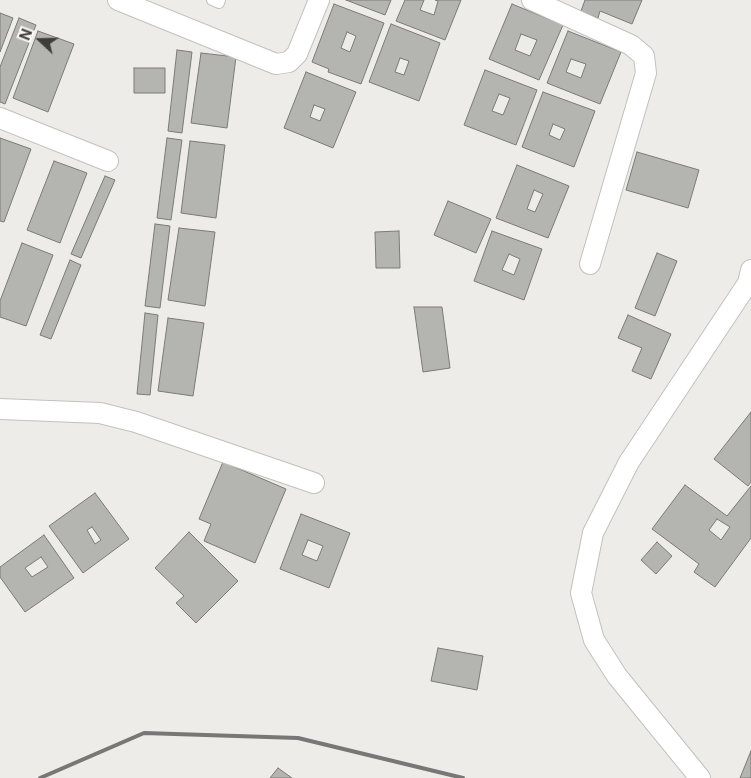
<!DOCTYPE html>
<html>
<head>
<meta charset="utf-8">
<style>
	body { margin:0 }
	#map { position:relative; width:751px; height:778px; overflow:hidden; background:#eeece8; font-family:Inter,sans-serif }
	canvas { display:block }
	.north { position:absolute; left:15px; top:15px; width:50px; height:50px; -webkit-text-stroke:4px #fbfaf6; paint-order:stroke; rotate:291deg; font-size:14px; font-weight:700; line-height:20px; text-align:center; color:#3d3d3b }
	.north::after { content:''; display:block; margin:auto; width:18px; height:22px; background:#3d3d3b; clip-path:polygon(50% 0,100% 100%,50% 72%,0 100%) }
</style>
</head>
<body>
<div id="map">
<canvas width="751" height="778"></canvas>
<div class="north">N</div>
</div>
<script>
const ctx = document.querySelector('canvas').getContext('2d');
ctx.lineJoin = 'round';
function fillPath(path, color) {
  ctx.fillStyle = color;
  ctx.fill(path, 'evenodd');
}
function shape(rows) {
  const path = new Path2D();
  for (const r of rows) {
    path.moveTo(r[0], r[1]);
    for (let i = 2; i < r.length; i += 2) path.lineTo(r[i], r[i + 1]);
  }
  return path;
}
function trace(path, color, width, dash) {
  ctx.strokeStyle = color;
  ctx.lineWidth = width;
  ctx.lineCap = dash ? 'butt' : 'round';
  ctx.setLineDash(dash || []);
  ctx.stroke(path);
}
const building = shape([
	[346,0,391,0,385,15,346,0],
	[405,0,424,0,420,10,434,15,438,1,435,0,461,0,445,40,396,21,405,0],
	[585,0,642,0,632,24,600,11,598,18,581,11,585,0],
	[334,4,384,23,361,84,328,72,329,69,312,62,334,4],
	[347,32,356,36,350,52,341,48,347,32],
	[512,4,563,25,539,80,489,59,512,4],
	[521,34,537,40,530,56,515,50,521,34],
	[0,13,13,18,0,52,0,13],
	[19,18,36,25,5,104,0,102,0,67,19,18],
	[391,24,440,43,419,101,369,82,391,24],
	[400,58,409,61,404,75,395,72,400,58],
	[38,31,74,44,48,112,13,98,38,31],
	[568,31,621,52,600,104,547,83,568,31],
	[571,59,586,64,581,78,566,72,571,59],
	[177,50,192,52,182,133,168,131,177,50],
	[201,53,236,57,227,128,191,123,201,53],
	[134,68,165,68,165,93,134,93,134,68],
	[485,70,537,90,516,145,464,125,485,70],
	[499,94,510,98,503,115,492,111,499,94],
	[306,72,356,92,333,148,284,128,306,72],
	[314,105,325,109,320,121,310,117,314,105],
	[543,92,595,111,574,167,522,147,543,92],
	[553,124,565,129,560,140,549,135,553,124],
	[0,138,31,149,4,222,0,221,0,138],
	[167,138,182,140,171,220,157,218,167,138],
	[190,141,225,145,216,218,181,213,190,141],
	[637,152,699,170,688,208,626,190,637,152],
	[54,161,87,173,60,243,27,230,54,161],
	[517,165,569,186,548,238,496,218,517,165],
	[534,190,543,194,535,212,527,209,534,190],
	[105,176,115,180,81,258,71,254,105,176],
	[448,201,491,219,476,253,434,235,448,201],
	[155,224,170,226,160,308,145,306,155,224],
	[179,228,215,232,205,306,168,300,179,228],
	[399,231,400,268,376,268,375,232,399,231],
	[492,231,542,249,524,300,474,281,492,231],
	[509,254,520,259,514,275,502,270,509,254],
	[22,243,53,255,26,326,0,317,0,301,22,243],
	[657,253,677,261,655,316,635,308,657,253],
	[70,260,81,265,51,339,40,335,70,260],
	[414,307,442,307,450,368,423,372,414,307],
	[145,313,158,315,150,395,137,394,145,313],
	[628,315,671,334,651,379,632,371,642,348,618,338,628,315],
	[168,318,204,323,193,396,158,391,168,318],
	[751,412,751,482,748,486,714,459,751,412],
	[223,462,286,489,255,563,204,541,211,524,199,519,223,462],
	[685,485,727,516,751,486,751,538,715,587,694,572,699,564,652,529,685,485],
	[717,519,730,527,721,540,709,530,717,519],
	[95,493,129,539,83,573,49,526,95,493],
	[92,527,101,540,95,544,87,530,92,527],
	[301,514,350,533,329,588,280,569,301,514],
	[308,540,323,546,317,561,302,555,308,540],
	[189,532,238,581,196,623,176,603,184,596,155,568,189,532],
	[44,535,74,578,25,612,0,577,0,567,44,535],
	[41,557,48,567,32,577,25,568,41,557],
	[657,542,672,556,656,574,641,560,657,542],
	[438,648,483,656,477,690,431,681,438,648],
	[751,751,751,778,740,778,751,751],
	[278,768,292,778,270,778,278,768]
]);
const service = shape([
	[212,0,219,3,220,0]
]);
const minor = shape([
	[118,0,276,64,289,62,297,54,319,0],
	[532,0,631,45,644,56,646,73,590,264],
	[0,118,108,161],
	[0,409,100,413,136,422,314,483],
	[700,778,617,676,594,640,581,593,593,533,629,462,748,283,751,270]
]);
const rail = shape([
	[40,778,144,733,298,738,463,778]
]);
fillPath(building, '#b4b5b1');
trace(building, '#7a7b77', 1);
trace(service, '#c2c1bd', 12);
trace(minor, '#c2c1bd', 22);
trace(service, '#fff', 10);
trace(minor, '#fff', 20);
trace(rail, '#787775', 4);
</script>
</body>
</html>
